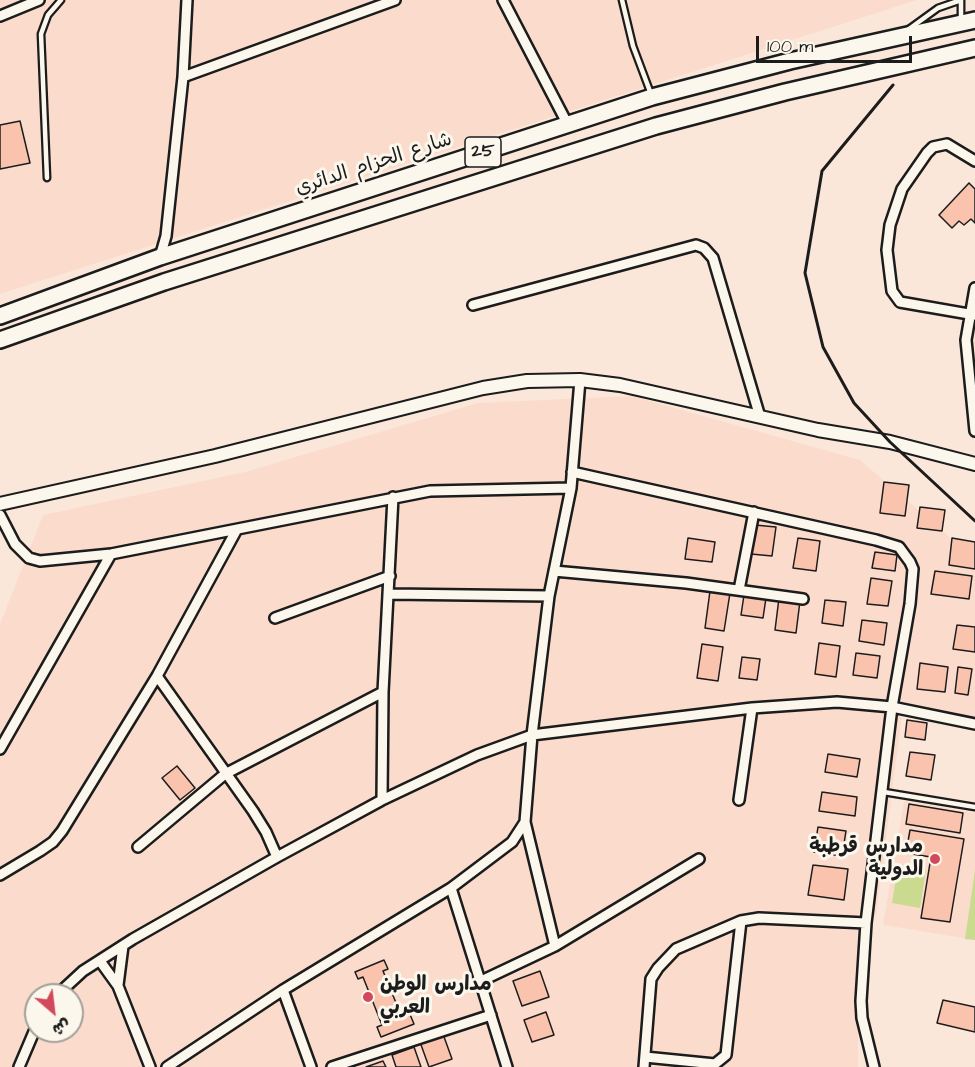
<!DOCTYPE html>
<html>
<head>
<meta charset="utf-8">
<style>
	body { margin:0 }
	#map { position:relative; width:975px; height:1067px; overflow:hidden; background:#fbe7d9; font-family:"Architects Daughter","Playpen Sans Arabic",sans-serif }
	canvas { display:block }
	.north { position:absolute; left:24px; top:983px; width:60px; height:60px; box-sizing:border-box; background:#fbf7ec; border:2px solid #a29f99; border-radius:50%; rotate:152deg; font-size:16px; font-weight:700; line-height:24px; text-align:center; color:#1c1c1c }
	.north::after { content:''; display:block; margin:auto; width:21px; height:27px; background:#d1495b; clip-path:polygon(50% 0,100% 100%,50% 72%,0 100%) }
	.scale { position:absolute; left:756px; top:36px; width:156px; height:27px; box-sizing:border-box; border:3px solid #1c1c1c; border-top:0; padding-left:8px; font-size:18px; line-height:21px; white-space:nowrap; color:#1c1c1c; -webkit-text-stroke:4px #fbf7ec; paint-order:stroke }
</style>
</head>
<body>
<div id="map">
<canvas width="975" height="1067"></canvas>
<div class="north">ش</div>
<div class="scale">100 m</div>
</div>
<script>
const ctx = document.querySelector('canvas').getContext('2d');
ctx.lineJoin = 'round';
function fillPath(path, color) {
  ctx.fillStyle = color;
  ctx.fill(path, 'evenodd');
}
function shape(rows) {
  const path = new Path2D();
  for (const r of rows) {
    path.moveTo(r[0], r[1]);
    for (let i = 2; i < r.length; i += 2) path.lineTo(r[i], r[i + 1]);
  }
  return path;
}
function trace(path, color, width, dash) {
  ctx.strokeStyle = color;
  ctx.lineWidth = width;
  ctx.lineCap = dash ? 'butt' : 'round';
  ctx.setLineDash(dash || []);
  ctx.stroke(path);
}
function write(font, color, halo, rows, align = 'center') {
  ctx.font = font + ' "Architects Daughter","Playpen Sans Arabic",sans-serif';
  ctx.lineWidth = 6;
  ctx.setLineDash([]);
  ctx.textBaseline = 'middle';
  ctx.strokeStyle = halo;
  ctx.fillStyle = color;
  for (const [text, x, y, turn = 0] of rows) {
    ctx.save();
    ctx.translate(x, y);
    ctx.rotate((+turn || 0) * Math.PI / 180);
    ctx.textAlign = isNaN(turn) ? turn : align;
    if (halo) ctx.strokeText(text, 0, 0);
    ctx.fillText(text, 0, 0);
    ctx.restore();
  }
}
const built = shape([
	[0,0,917,0,0,294],
	[632,396,860,460,975,559,975,719,902,715,876,916,858,914,858,1067,0,1067,0,624,43,515,245,472,478,403],
	[36,995,72,995,72,1031,36,1031],
	[904,801,975,813,975,940,883,925]
]);
const green = shape([
	[898,866,926,870,920,908,892,903],
	[975,870,975,940,965,939]
]);
const building = shape([
	[20,121,30,163,0,169,0,125,20,121],
	[969,183,975,189,975,223,971,219,964,225,959,221,952,228,939,215,969,183],
	[884,482,909,485,905,516,880,513,884,482],
	[920,507,945,510,942,531,917,528,920,507],
	[755,525,776,527,772,556,751,554,755,525],
	[688,538,715,542,712,562,685,559,688,538],
	[798,538,820,541,816,571,793,568,798,538],
	[952,538,975,542,975,569,949,565,952,538],
	[875,552,897,555,895,571,872,568,875,552],
	[935,571,972,576,969,599,931,594,935,571],
	[871,578,892,581,888,606,867,604,871,578],
	[710,591,730,593,724,631,705,628,710,591],
	[744,595,766,598,763,618,741,615,744,595],
	[779,598,800,601,796,633,775,630,779,598],
	[825,600,846,602,843,626,822,623,825,600],
	[862,620,887,623,884,645,859,641,862,620],
	[957,625,975,627,975,652,953,649,957,625],
	[819,643,840,646,836,677,815,674,819,643],
	[702,644,723,647,718,681,697,678,702,644],
	[856,653,880,656,877,678,853,675,856,653],
	[742,657,760,659,757,680,739,678,742,657],
	[920,663,948,667,945,692,917,689,920,663],
	[958,667,972,669,968,695,955,693,958,667],
	[907,720,927,723,925,740,905,737,907,720],
	[910,752,935,755,931,780,906,776,910,752],
	[828,754,860,759,857,777,825,772,828,754],
	[177,766,195,788,180,800,162,778,177,766],
	[822,792,857,797,855,816,819,811,822,792],
	[909,804,963,813,960,833,906,824,909,804],
	[818,827,846,831,842,856,814,852,818,827],
	[910,830,964,839,950,922,921,918,931,857,906,853,910,830],
	[813,865,848,869,844,900,808,895,813,865],
	[384,960,388,969,383,971,401,1015,409,1012,414,1024,381,1037,377,1027,382,1025,363,977,358,979,355,972,384,960],
	[540,971,549,997,522,1006,513,981,540,971],
	[943,1000,975,1007,975,1032,937,1023,943,1000],
	[546,1012,554,1035,532,1042,524,1020,546,1012],
	[443,1034,452,1059,429,1067,420,1042,443,1034],
	[414,1047,421,1067,396,1067,392,1055,414,1047],
	[383,1061,386,1067,366,1067,383,1061]
]);
const service = shape([
	[622,0,633,46,651,94],
	[961,22,961,0],
	[909,29,938,8,961,0],
	[47,178,41,34,48,15,61,0],
	[884,792,975,807]
]);
const minor = shape([
	[503,0,568,125],
	[0,16,39,0],
	[183,77,395,0],
	[975,161,947,144,933,147,927,153,902,189,890,225,887,250,892,291,900,302,975,315],
	[160,257,166,236,183,77,187,0],
	[975,288,966,340,975,431],
	[473,305,696,245,704,248,713,258,760,417],
	[572,472,876,540,899,547,910,562,913,569,910,604,892,707,866,923,861,1001,862,1018,874,1067],
	[0,515,15,544,29,558,40,561,111,554,430,491,571,488],
	[554,571,686,583,803,599],
	[739,590,754,512],
	[390,594,549,596],
	[275,618,390,576],
	[157,676,253,811,266,832,277,857],
	[0,749,111,554],
	[382,800,383,692,393,497],
	[739,800,752,708],
	[138,847,225,774,383,692],
	[0,875,40,851,53,842,62,831,157,676,236,531],
	[451,888,507,1067],
	[555,946,525,822,532,735,549,596,571,488,580,380],
	[100,961,118,986,150,1067],
	[481,981,555,946,699,859],
	[118,985,123,946],
	[283,990,311,1067],
	[57,995,83,971,133,939,277,857,382,800,477,755,532,735,752,708,837,702,892,707,975,724],
	[645,1057,715,1064,726,1055,741,921],
	[19,1067,36,1027],
	[167,1067,283,990,451,888,512,842,525,822],
	[332,1067,491,1015],
	[644,1067,651,979,658,968,676,949,741,921,759,918,866,923]
]);
const tertiary = shape([
	[0,504,215,456,483,388,527,381,580,380,620,385,818,430,890,442,975,464]
]);
const trunk = shape([
	[0,316,160,257,652,97,790,61,975,20],
	[0,340,164,282,656,126,785,92,975,48]
]);
const rail = shape([
	[893,85,822,171,805,273,823,347,854,403,890,442,975,521]
]);
const markers = [
	[935,859,6,"#d1495b"],
	[368,997,6,"#d1495b"]
];
const shields = [
	[483,152,36]
];
const shieldNames = [
	["25",483,152]
];
const streetNames = [
	["شارع الحزام الدائري",374,165,-18]
];
const poiNames = [
	["مدارس قرطبة",923,848],
	["الدولية",923,871],
	["مدارس الوطن",380,986,"left"],
	["العربي",380,1009,"left"]
];
fillPath(built, '#fbdccc');
fillPath(green, '#cada8e');
fillPath(building, '#fac3ae');
trace(building, '#1c1c1c', 1.5);
trace(service, '#1c1c1c', 9);
trace(minor, '#1c1c1c', 14);
trace(tertiary, '#1c1c1c', 16);
trace(trunk, '#1c1c1c', 20);
trace(service, '#fbf7ec', 4.5);
trace(minor, '#fbf7ec', 9);
trace(tertiary, '#fbf7ec', 12);
trace(trunk, '#fbf7ec', 15);
trace(rail, '#1c1c1c', 3);
for (const [x, y, r, color] of markers) {
  const dot = new Path2D();
  dot.arc(x, y, r, 0, 2 * Math.PI);
  ctx.fillStyle = color;
  ctx.fill(dot);
  trace(dot, '#fbf7ec', 2);
}
for (const [x, y, w] of shields) {
  const box = new Path2D();
  box.roundRect(x - w / 2, y - 15, w, 30, 4.5);
  ctx.fillStyle = '#fbf7ec';
  ctx.fill(box);
  trace(box, '#1c1c1c', 1.5);
}
write('bold 18px', '#1c1c1c', null, shieldNames);
write('20px', '#1c1c1c', '#fbf7ec', streetNames);
write('bold 20px', '#1c1c1c', '#fbf7ec', poiNames, 'right');
</script>
</body>
</html>
